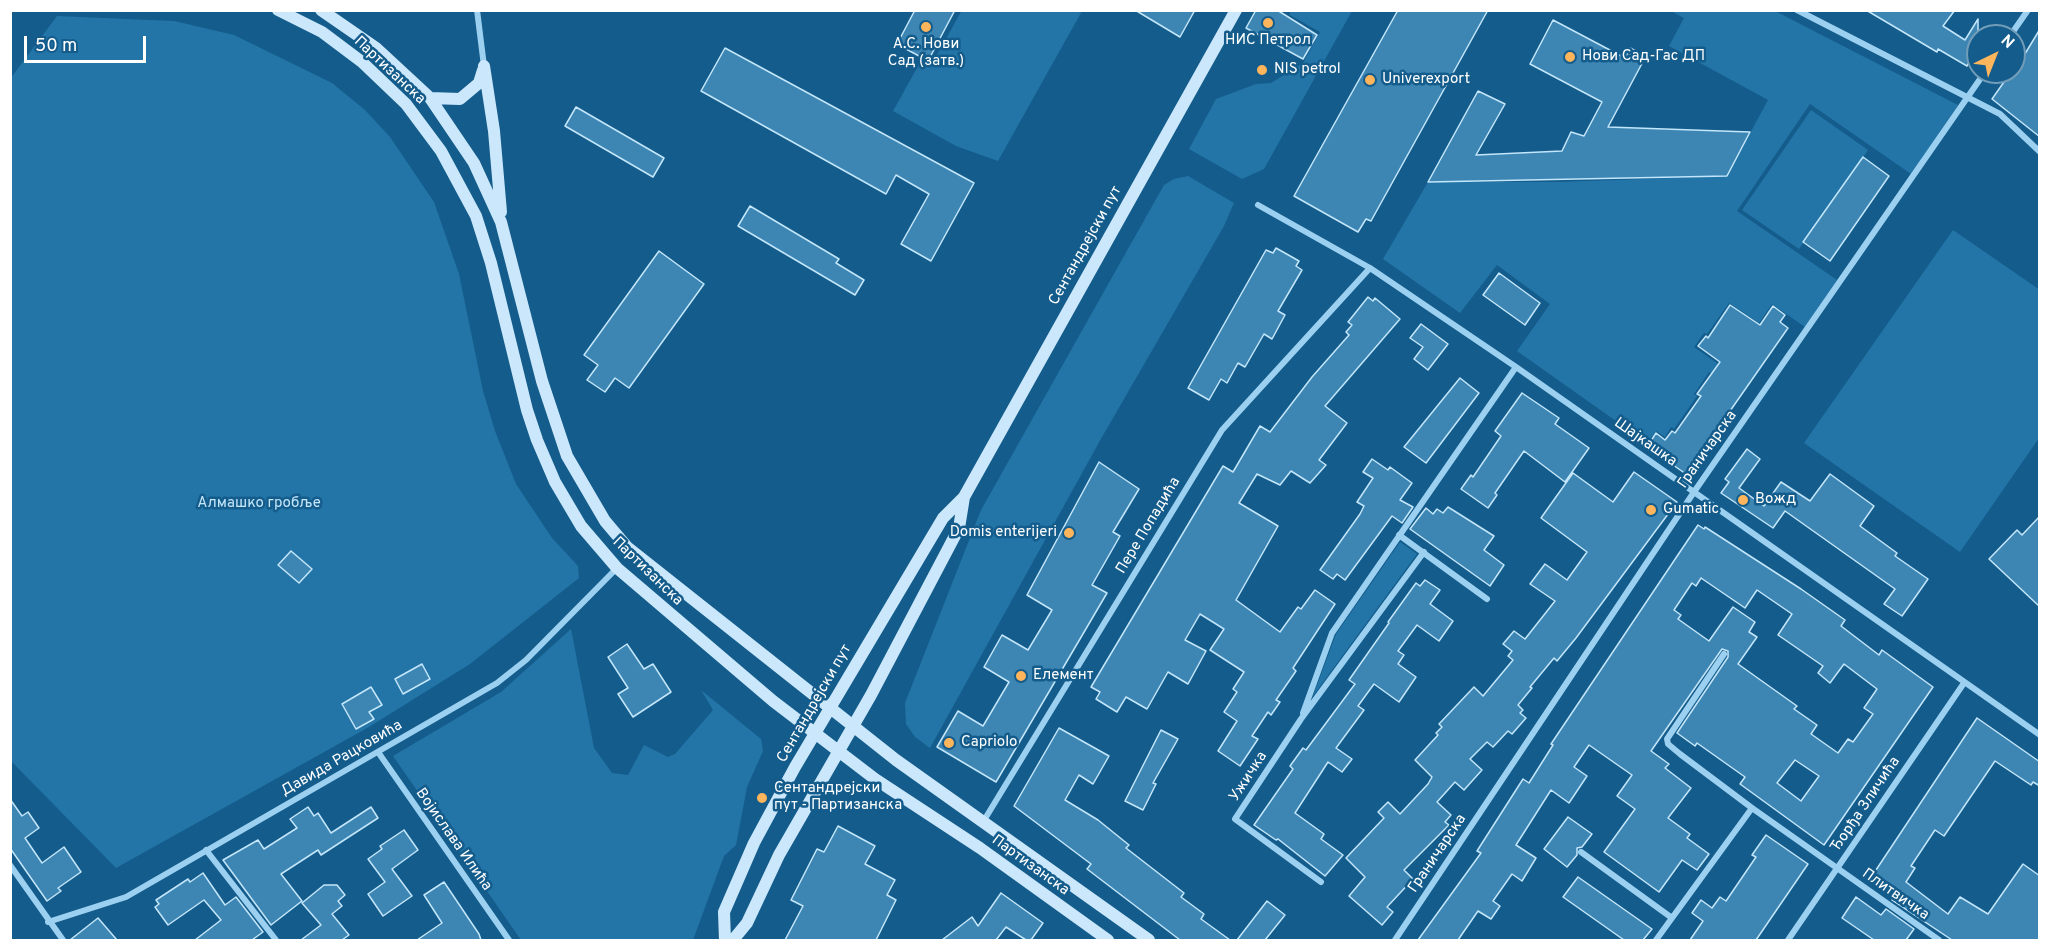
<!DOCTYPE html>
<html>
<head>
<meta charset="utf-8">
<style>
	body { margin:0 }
	#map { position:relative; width:2050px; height:951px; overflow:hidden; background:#145c8b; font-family:Overpass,sans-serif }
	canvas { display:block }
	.frame { position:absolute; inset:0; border:12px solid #fff; pointer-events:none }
	.north { position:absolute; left:1966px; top:24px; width:60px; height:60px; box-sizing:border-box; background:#145c8b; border:2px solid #729db9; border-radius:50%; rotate:43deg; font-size:16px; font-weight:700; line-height:24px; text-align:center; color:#fff }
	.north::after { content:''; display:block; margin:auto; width:21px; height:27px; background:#ffb55b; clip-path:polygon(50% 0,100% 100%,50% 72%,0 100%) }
	.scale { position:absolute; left:24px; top:36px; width:122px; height:27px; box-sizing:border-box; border:3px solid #fff; border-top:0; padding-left:8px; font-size:18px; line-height:21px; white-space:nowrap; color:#fff; -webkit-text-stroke:4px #145c8b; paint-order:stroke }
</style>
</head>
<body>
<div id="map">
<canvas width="2050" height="951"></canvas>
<div class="frame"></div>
<div class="north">N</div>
<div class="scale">50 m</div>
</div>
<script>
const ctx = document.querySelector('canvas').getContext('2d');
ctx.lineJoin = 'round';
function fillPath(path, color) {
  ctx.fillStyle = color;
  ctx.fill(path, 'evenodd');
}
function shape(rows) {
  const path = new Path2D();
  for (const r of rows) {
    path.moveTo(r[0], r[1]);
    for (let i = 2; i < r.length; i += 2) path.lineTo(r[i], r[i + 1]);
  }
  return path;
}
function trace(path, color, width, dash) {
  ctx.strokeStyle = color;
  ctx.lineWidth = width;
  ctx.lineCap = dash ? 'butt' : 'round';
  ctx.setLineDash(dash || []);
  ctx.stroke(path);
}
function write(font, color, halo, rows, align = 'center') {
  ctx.font = font + ' Overpass,sans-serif';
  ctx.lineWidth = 5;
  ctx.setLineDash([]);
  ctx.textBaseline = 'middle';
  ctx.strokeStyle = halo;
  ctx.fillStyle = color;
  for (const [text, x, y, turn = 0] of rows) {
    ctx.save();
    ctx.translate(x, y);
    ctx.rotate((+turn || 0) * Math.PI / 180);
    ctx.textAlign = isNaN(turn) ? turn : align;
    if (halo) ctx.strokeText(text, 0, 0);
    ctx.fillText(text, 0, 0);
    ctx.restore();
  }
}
const green = shape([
	[962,10,1082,11,998,161,956,146,893,111,922,59,932,64],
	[1290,11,1352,11,1264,169,1242,179,1189,149,1216,99,1256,84,1271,83,1303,63,1320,32,1290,15],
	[1671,11,1775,11,1958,105,1911,174,1810,104,1737,211,1837,280,1805,327,1772,304,1759,323,1729,303,1707,334,1704,333,1694,347,1721,366,1714,375,1709,372,1694,394,1697,396,1674,429,1671,427,1665,437,1656,431,1647,443,1517,351,1550,304,1497,265,1460,313,1383,259,1428,182,1558,182,1727,176,1768,100,1669,46,1684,18],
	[57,16,174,21,234,35,332,83,365,110,390,137,434,202,459,274,483,391,495,431,516,484,552,538,578,566,579,578,470,664,369,727,116,868,11,761,10,79],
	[1811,110,1868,150,1799,249,1742,210],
	[1188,176,1234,203,1224,226,1102,437,930,748,915,737,906,724,905,703,981,510,1164,185,1174,179],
	[1953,230,2040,290,2039,438,1960,552,1804,443],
	[1400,542,1417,554,1313,696,1336,634],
	[571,629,594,748,612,773,628,775,644,745,668,757,675,754,713,710,701,690,761,739,763,751,747,787,736,845,724,856,693,940,521,940,393,756,501,692]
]);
const building = shape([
	[915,10,955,10,928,61,897,44,915,10],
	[1135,10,1195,10,1180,37,1135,10],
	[1256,10,1277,10,1317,35,1303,59,1246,28,1256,10],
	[1398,10,1488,10,1371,221,1366,219,1358,232,1294,196,1398,10],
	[1866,10,1955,10,1943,26,1965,40,1978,19,1978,48,1967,66,1938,49,1937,52,1866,10],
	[1553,20,1625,58,1630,48,1646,56,1608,127,1750,132,1727,176,1428,182,1478,91,1505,104,1476,155,1562,151,1571,132,1584,136,1602,102,1530,64,1553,20],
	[2040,29,2040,137,1992,99,2011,72,2014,72,2040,29],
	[725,48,974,183,931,261,901,244,929,194,896,175,886,194,701,91,725,48],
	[576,107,664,158,653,177,565,126,576,107],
	[1863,157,1889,176,1830,261,1803,242,1863,157],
	[750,206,839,259,836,263,864,280,855,295,738,226,750,206],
	[1276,248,1299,261,1296,266,1302,270,1278,311,1285,315,1272,339,1264,334,1245,367,1238,363,1227,383,1221,379,1209,400,1188,388,1266,250,1273,253,1276,248],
	[659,251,704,284,629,388,615,378,605,392,587,380,598,365,584,355,659,251],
	[1499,273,1540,303,1525,325,1483,295,1499,273],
	[1368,297,1373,301,1375,298,1400,319,1325,406,1347,423,1319,460,1326,465,1310,483,1291,471,1280,485,1257,474,1239,503,1278,526,1236,600,1280,632,1298,607,1301,609,1315,590,1335,604,1293,668,1296,671,1276,700,1280,702,1271,715,1268,712,1252,736,1258,739,1240,766,1218,751,1237,721,1224,712,1237,692,1233,689,1244,672,1210,650,1224,629,1200,614,1185,640,1206,651,1188,684,1168,672,1147,709,1126,697,1117,712,1096,699,1100,692,1091,687,1223,466,1233,472,1260,426,1270,432,1312,377,1349,335,1346,332,1352,325,1348,322,1368,297],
	[1730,305,1760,325,1773,306,1785,315,1780,322,1788,328,1686,474,1647,447,1656,433,1665,440,1672,431,1675,433,1701,396,1697,394,1720,362,1698,346,1706,336,1708,338,1730,305],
	[1421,324,1448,344,1428,370,1414,359,1423,347,1410,338,1421,324],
	[1460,378,1479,393,1426,463,1404,447,1460,378],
	[1522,393,1559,418,1555,424,1589,448,1565,482,1524,451,1495,493,1497,495,1488,508,1461,489,1471,475,1473,477,1501,436,1495,431,1522,393],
	[1747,449,1760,459,1739,488,1764,506,1781,482,1810,501,1830,474,1874,506,1860,526,1897,553,1895,556,1928,579,1902,616,1884,604,1895,589,1785,511,1773,528,1721,493,1729,482,1725,479,1747,449],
	[1372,459,1388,470,1390,467,1412,483,1400,500,1413,507,1402,523,1392,516,1345,580,1337,574,1333,579,1320,570,1360,514,1364,506,1357,502,1373,478,1363,472,1372,459],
	[1099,462,1139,489,1113,532,1120,536,1092,585,1107,593,996,782,937,747,958,711,983,726,1009,682,984,667,1002,635,1028,650,1052,610,1027,595,1099,462],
	[1634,472,1677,502,1576,638,1557,661,1554,658,1530,687,1532,688,1518,705,1523,710,1520,713,1526,718,1512,734,1508,731,1493,747,1487,742,1470,759,1482,770,1464,790,1455,782,1437,802,1451,815,1445,822,1449,825,1404,870,1413,879,1387,907,1393,912,1382,925,1349,896,1365,877,1346,858,1384,818,1378,812,1388,802,1400,814,1428,784,1432,777,1415,760,1438,735,1436,733,1442,727,1439,724,1474,687,1483,696,1513,660,1508,656,1512,651,1503,644,1514,631,1525,639,1555,601,1530,584,1545,564,1567,580,1587,552,1541,518,1573,473,1613,502,1634,472],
	[1448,507,1494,536,1484,550,1504,565,1490,586,1410,529,1426,508,1433,514,1437,509,1443,513,1448,507],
	[2040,516,2040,607,1989,559,2017,530,2022,535,2040,516],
	[1698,525,1704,529,1705,527,1801,589,1845,620,1841,626,1879,655,1882,650,1933,687,1824,845,1740,784,1745,777,1697,743,1695,746,1677,733,1728,657,1728,651,1722,649,1651,751,1669,764,1665,768,1691,788,1668,818,1690,834,1687,838,1709,854,1697,870,1682,860,1659,892,1604,852,1635,809,1617,796,1632,775,1589,745,1574,767,1587,776,1569,803,1551,790,1516,845,1536,858,1522,881,1512,874,1493,901,1500,906,1491,919,1478,911,1458,940,1418,940,1481,853,1477,851,1523,779,1529,783,1553,745,1551,744,1698,525],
	[1701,578,1745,608,1757,590,1792,614,1778,635,1823,666,1818,673,1830,683,1844,664,1877,689,1864,708,1873,714,1853,742,1848,739,1838,753,1811,734,1817,725,1794,709,1797,706,1738,664,1757,637,1749,632,1755,622,1733,607,1709,641,1678,619,1681,615,1674,610,1692,583,1696,586,1701,578],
	[1795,760,1819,776,1801,801,1777,783,1795,760],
	[291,551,312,569,299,583,278,565,291,551],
	[1425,580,1440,590,1430,604,1453,621,1439,641,1417,625,1398,651,1404,655,1398,664,1416,677,1399,702,1374,684,1358,706,1364,710,1336,748,1352,759,1342,772,1328,762,1295,813,1324,834,1321,839,1343,855,1325,876,1278,839,1276,840,1254,825,1293,769,1290,766,1303,748,1306,750,1355,684,1349,680,1389,623,1388,622,1416,583,1420,586,1425,580],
	[627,644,644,669,653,664,671,692,633,717,618,694,628,688,608,657,627,644],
	[422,664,430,679,403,694,395,679,422,664],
	[371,687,382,705,369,712,374,719,356,729,342,704,371,687],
	[1977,718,2040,762,2040,786,2033,782,2031,785,1995,761,1944,836,1935,830,1911,866,1915,868,1906,882,1948,914,1960,897,1988,914,2023,864,2040,876,2040,940,1952,940,1892,900,1894,896,1870,879,1977,718],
	[1059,728,1109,756,1093,784,1079,775,1065,800,1098,820,1129,845,1126,848,1184,893,1181,897,1204,914,1201,919,1230,940,1180,940,1087,869,1091,864,1014,806,1059,728],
	[1161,730,1178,739,1153,783,1156,784,1143,810,1125,801,1161,730],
	[10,799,22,816,28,812,39,828,25,838,42,863,64,847,81,872,58,888,61,891,47,901,10,848,10,799],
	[308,807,314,816,318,813,331,833,371,807,378,818,321,855,318,850,281,874,302,901,271,925,223,860,258,840,264,849,297,828,290,819,308,807],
	[1568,817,1592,834,1582,847,1577,848,1577,855,1567,867,1544,849,1568,817],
	[838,826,875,846,865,864,895,880,887,895,896,900,876,940,785,940,803,906,791,900,817,849,824,852,838,826],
	[404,830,418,850,392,869,412,896,383,916,368,894,385,882,368,859,382,849,380,846,404,830],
	[1766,835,1808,864,1756,940,1690,940,1703,921,1692,913,1701,900,1712,908,1720,897,1726,901,1756,857,1752,855,1766,835],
	[203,873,225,905,236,897,263,932,252,940,195,940,221,920,204,900,168,925,155,907,159,904,156,900,188,879,190,882,203,873],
	[1578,877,1652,929,1643,940,1624,940,1563,897,1578,877],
	[444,882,479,934,481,940,417,940,442,923,424,895,444,882],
	[324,885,337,885,345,895,338,901,342,906,332,914,349,935,342,940,301,940,321,925,302,903,324,885],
	[1001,893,1043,923,1031,940,1026,940,1006,927,996,940,942,940,972,917,978,926,1001,893],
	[1856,897,1881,915,1886,909,1914,929,1906,940,1874,940,1842,918,1856,897],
	[1267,901,1285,915,1265,940,1237,940,1267,901],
	[98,918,117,940,70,940,98,918]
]);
const street = shape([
	[477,10,484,66],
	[1797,10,2000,114,2040,152],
	[2010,36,2028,10],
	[1258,205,1370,268,1516,367,2040,735],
	[1399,535,1487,599],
	[1724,654,1667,739,1668,744,1680,754,1752,808],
	[1303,713,1332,633,1516,367],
	[378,752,509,940],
	[983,822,1222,430,1370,268],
	[206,850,276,940],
	[1581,852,1672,918],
	[10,865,63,940],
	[1321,882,1235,819,1301,719,1424,552],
	[48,922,126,897,497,683,526,660,617,568],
	[1395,940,1694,492,1985,72],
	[1656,940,1752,808,1939,940],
	[1788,940,1964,683]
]);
const secondary = shape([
	[278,10,322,32,362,62,406,104,441,151,476,216,491,263,527,410,537,440,555,482,581,526,617,568,773,701,875,779,980,848,1108,940],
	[321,10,376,48,430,98,474,163,501,222,542,381,567,456,605,521,627,547,896,760,1149,940],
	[484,66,494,131,501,212],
	[430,98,460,99,479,83,483,70],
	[725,940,724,912,754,843,795,767,943,518,964,497,1236,10],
	[733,940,747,923,779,855,871,695,959,528,964,497]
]);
const markers = [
	[1268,23,6,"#ffb55b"],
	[926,27,6,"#ffb55b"],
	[1570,57,6,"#ffb55b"],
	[1262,70,6,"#ffb55b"],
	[1370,80,6,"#ffb55b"],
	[1743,500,6,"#ffb55b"],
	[1651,510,6,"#ffb55b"],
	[1069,533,6,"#ffb55b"],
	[1021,676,6,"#ffb55b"],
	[949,743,6,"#ffb55b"],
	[762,798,6,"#ffb55b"]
];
const poiNames = [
	["НИС Петрол",1268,41,"center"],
	["А.С. Нови",926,45,"center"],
	["Сад (затв.)",926,62,"center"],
	["Нови Сад-Гас ДП",1582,57],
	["NIS petrol",1274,70],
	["Univerexport",1382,80],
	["Вожд",1755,500],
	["Gumatic",1663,510],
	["Domis enterijeri",1057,533,"right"],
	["Елемент",1033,676],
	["Capriolo",961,743],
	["Сентандрејски",774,789],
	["пут - Партизанска",774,806]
];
const streetNames = [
	["Партизанска",389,71,43],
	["Сентандрејски пут",1086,246,-61],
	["Шајкашка",1645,443,35],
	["Граничарска",1708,450,-55],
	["Пере Попадића",1149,526,-59],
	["Партизанска",647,572,44],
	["Сентандрејски пут",815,704,-60],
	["Давида Рацковића",342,759,-30],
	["Ужичка",1249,777,-57],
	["Ђорђа Зличића",1866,805,-56],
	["Војислава Илића",453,840,55],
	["Граничарска",1438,854,-56],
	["Партизанска",1030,866,36],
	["Плитвичка",1895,895,35]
];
const parkNames = [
	["Алмашко гробље",259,504]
];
fillPath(green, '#2375a8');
fillPath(building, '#3d86b4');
trace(building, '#c3e6fb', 1.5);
trace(street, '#9cd0f0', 6);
trace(secondary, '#cae7fb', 12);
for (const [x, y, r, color] of markers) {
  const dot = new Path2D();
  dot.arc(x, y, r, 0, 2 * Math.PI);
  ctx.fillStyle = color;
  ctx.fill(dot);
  trace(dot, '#145c8b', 2);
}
write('15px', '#fff', '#145c8b', poiNames, 'left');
write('15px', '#fff', '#145c8b', streetNames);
write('15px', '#c3e6fb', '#145c8b', parkNames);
</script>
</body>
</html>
